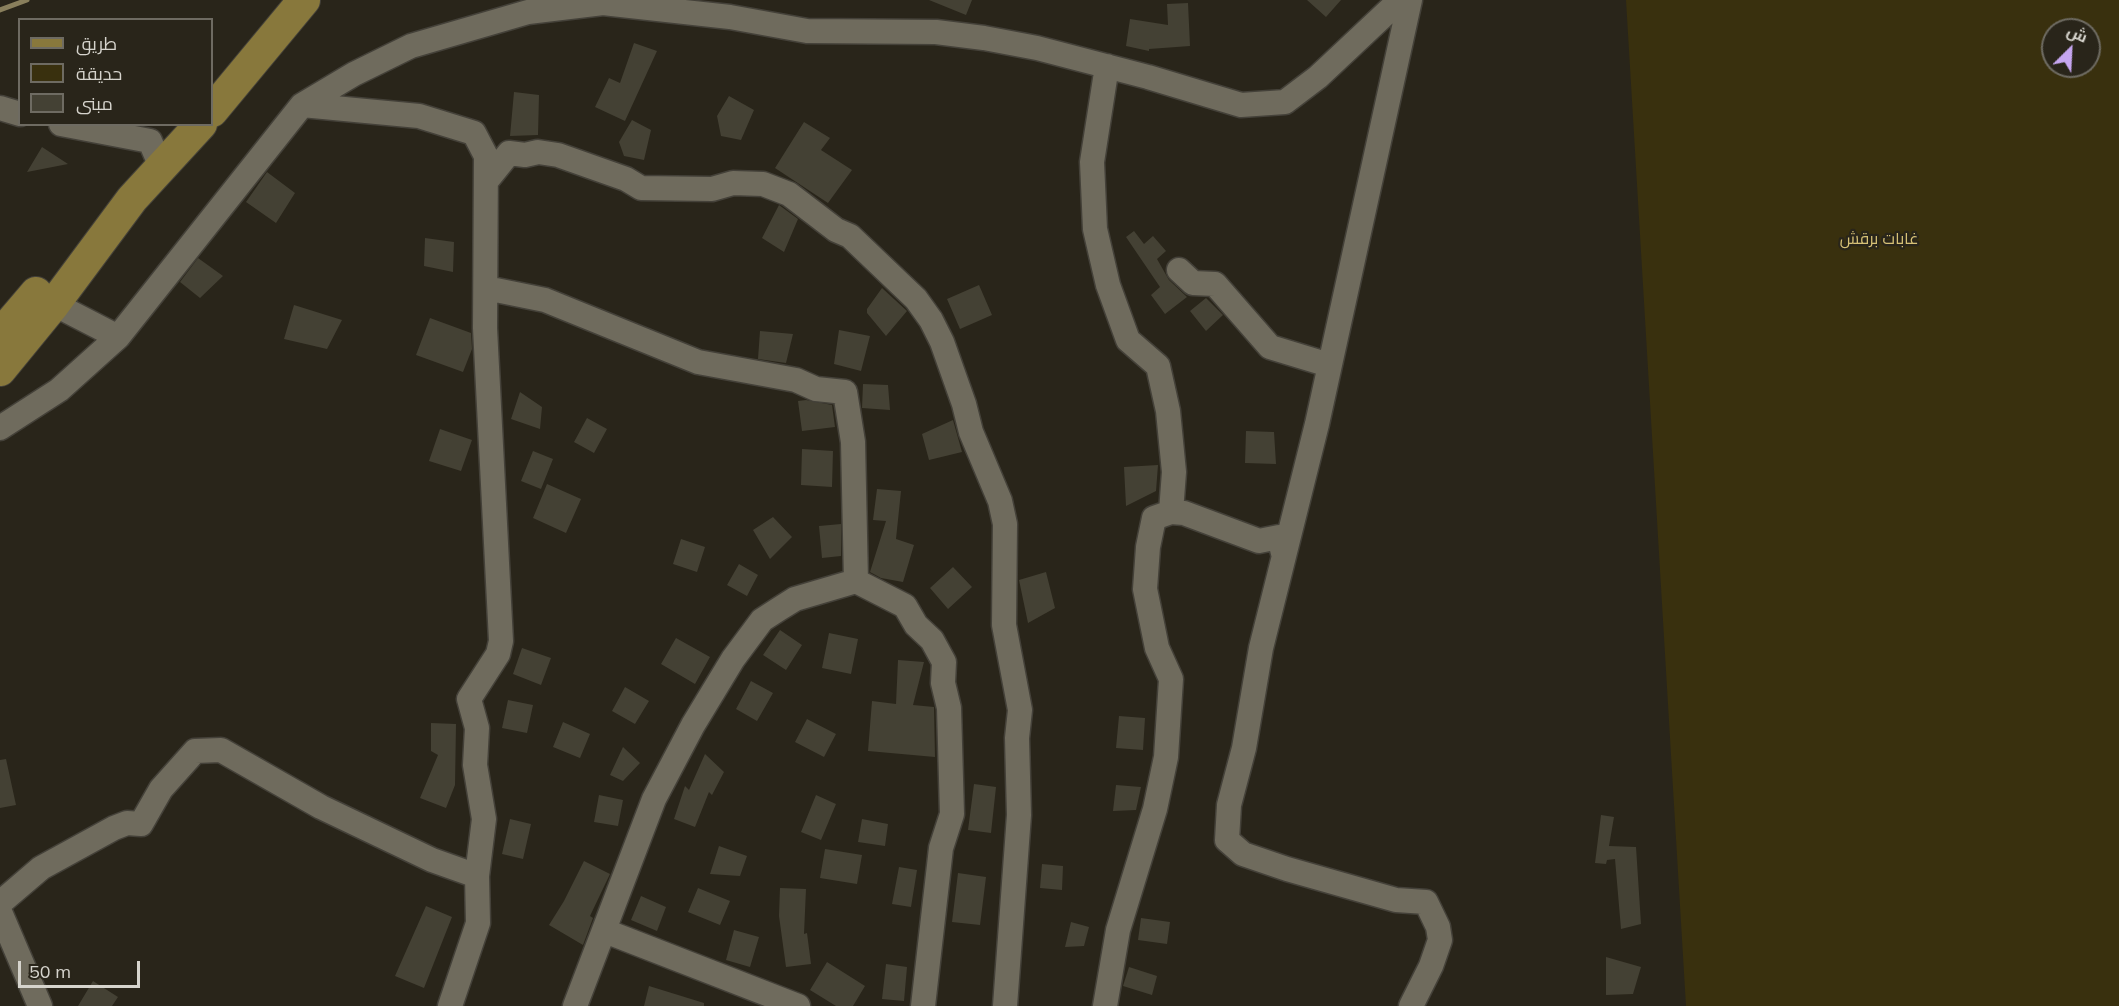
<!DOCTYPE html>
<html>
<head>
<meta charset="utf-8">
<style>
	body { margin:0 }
	#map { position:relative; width:2119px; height:1006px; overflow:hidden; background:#29251a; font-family:Mulish,Cairo,sans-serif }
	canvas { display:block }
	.legend { position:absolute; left:18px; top:18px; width:195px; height:108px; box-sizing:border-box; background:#29251a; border:2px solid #6e6b62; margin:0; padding:8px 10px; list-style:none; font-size:18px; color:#d6d4cd }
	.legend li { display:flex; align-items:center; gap:12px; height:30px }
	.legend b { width:30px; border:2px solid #6e6b62 }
	.north { position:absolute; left:2041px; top:18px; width:60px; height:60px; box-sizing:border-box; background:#29251a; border:2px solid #6e6b62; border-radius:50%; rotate:24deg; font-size:16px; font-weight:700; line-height:24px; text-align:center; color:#d6d4cd }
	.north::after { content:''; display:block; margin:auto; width:21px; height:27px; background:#c6a6f0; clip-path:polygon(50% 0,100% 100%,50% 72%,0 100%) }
	.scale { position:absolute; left:18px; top:961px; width:122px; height:27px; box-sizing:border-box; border:3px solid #d6d4cd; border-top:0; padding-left:8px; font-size:18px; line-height:21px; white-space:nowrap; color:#d6d4cd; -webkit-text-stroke:4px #29251a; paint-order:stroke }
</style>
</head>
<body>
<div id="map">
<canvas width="2119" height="1006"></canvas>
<ul class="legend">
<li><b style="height:8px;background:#88783c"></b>طريق</li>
<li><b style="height:16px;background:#39300e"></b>حديقة</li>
<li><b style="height:16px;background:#444134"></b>مبنى</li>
</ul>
<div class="north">ش</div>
<div class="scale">50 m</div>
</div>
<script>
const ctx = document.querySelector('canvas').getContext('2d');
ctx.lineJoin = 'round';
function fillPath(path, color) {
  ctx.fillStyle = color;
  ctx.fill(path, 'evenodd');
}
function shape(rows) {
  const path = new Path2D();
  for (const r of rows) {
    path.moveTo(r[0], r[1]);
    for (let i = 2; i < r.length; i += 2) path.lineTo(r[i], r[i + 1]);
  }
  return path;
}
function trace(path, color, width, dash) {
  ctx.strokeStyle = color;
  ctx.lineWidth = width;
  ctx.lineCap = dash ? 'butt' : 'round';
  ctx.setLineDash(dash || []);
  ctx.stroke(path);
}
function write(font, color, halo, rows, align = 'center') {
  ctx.font = font + ' Mulish,Cairo,sans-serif';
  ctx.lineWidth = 4.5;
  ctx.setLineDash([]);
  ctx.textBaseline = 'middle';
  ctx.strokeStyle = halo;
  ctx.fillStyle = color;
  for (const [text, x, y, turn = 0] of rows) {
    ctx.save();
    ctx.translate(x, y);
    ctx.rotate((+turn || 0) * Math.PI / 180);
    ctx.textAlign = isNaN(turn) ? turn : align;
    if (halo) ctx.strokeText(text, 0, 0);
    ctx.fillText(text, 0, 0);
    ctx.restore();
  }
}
const green = shape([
	[1626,0,2119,0,2119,1006,1686,1006],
	[2053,30,2089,30,2089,66,2053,66]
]);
const stream = shape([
	[0,10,27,0]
]);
const building = shape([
	[929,0,972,0,966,15],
	[1307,0,1341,0,1326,17],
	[1188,3,1190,46,1149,49,1149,51,1126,46,1130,19,1168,25,1167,4],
	[634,43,657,51,625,121,595,107,609,78,620,83],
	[514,92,539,95,538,135,510,136],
	[729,96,754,110,741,140,721,136,717,116],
	[632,120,651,130,644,160,624,156,619,142],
	[804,122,830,138,821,150,852,170,828,203,775,168],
	[42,147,68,164,27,172],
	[267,172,295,193,276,223,246,202],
	[779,205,798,219,784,252,762,238],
	[1134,231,1144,244,1153,236,1166,251,1157,259,1169,280,1187,297,1165,314,1151,295,1160,287,1126,237],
	[425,238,454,242,453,272,424,266],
	[198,258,223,276,200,298,180,282],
	[979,285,992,315,960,329,947,299],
	[882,288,907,311,886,336,867,313,867,309],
	[1206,298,1223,315,1206,331,1190,311],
	[294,305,342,320,327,349,284,339],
	[430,318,471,333,472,349,463,372,416,355],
	[839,330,870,336,861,371,834,364],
	[760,331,793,334,786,363,758,359],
	[863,384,888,385,890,410,862,408],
	[520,392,542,407,540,429,511,419],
	[806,400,832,405,835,427,802,431,798,401],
	[587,418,607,429,594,453,574,442],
	[953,420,962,452,929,460,922,434],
	[440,429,472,440,461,471,429,461],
	[1246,431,1274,432,1276,464,1245,463],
	[802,449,833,451,832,487,801,485],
	[533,451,553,459,541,489,521,481],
	[1158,465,1156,491,1126,506,1124,467],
	[547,484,581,499,566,533,533,518],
	[877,489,901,491,896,539,914,545,903,582,881,578,870,572,886,521,873,520],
	[773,517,792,537,770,559,753,530],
	[841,524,841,556,822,558,819,526],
	[681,539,705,547,697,572,673,564],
	[739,564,758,575,747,596,727,585],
	[953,567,972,587,948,609,930,588],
	[1046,572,1055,608,1028,623,1019,580],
	[780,630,802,645,786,670,763,655],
	[829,633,858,639,851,674,822,668],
	[676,638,710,657,695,684,661,664],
	[522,648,551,658,541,685,513,674],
	[898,660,924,662,913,705,934,707,935,757,868,751,872,701,896,704],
	[751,681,773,693,757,721,736,709],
	[625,687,649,701,635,724,612,711],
	[508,700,533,705,527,733,502,728],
	[1119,716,1145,718,1143,750,1116,748],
	[807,719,836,734,824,757,795,742],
	[563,722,590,734,580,758,553,747],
	[431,723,456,724,455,785,446,808,420,798,438,755,431,751],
	[623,747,640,763,623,781,610,775],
	[705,754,724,772,712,795,709,792,695,827,674,819,685,786,689,790],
	[6,759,16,805,0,808,0,760],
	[974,784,996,787,991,833,968,830],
	[1116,785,1141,787,1136,810,1113,811],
	[599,795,623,800,618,826,594,822],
	[816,795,836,804,821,840,801,832],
	[1601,815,1614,817,1609,846,1636,847,1641,924,1621,929,1615,859,1607,860,1606,864,1595,863],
	[510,819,531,824,523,859,502,854],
	[862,819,888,824,885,846,858,842],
	[719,846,747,856,740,876,710,874],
	[825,849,862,855,857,884,820,878],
	[584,861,610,874,590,916,593,918,583,945,549,925,564,901],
	[1042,864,1063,866,1062,890,1040,888],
	[899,867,917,870,911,907,892,904],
	[958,873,986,877,980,925,952,922],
	[698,888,730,901,720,925,688,912],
	[780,888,806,889,804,934,807,933,811,964,786,967,779,916],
	[641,896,666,907,657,931,631,920],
	[426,906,452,917,424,988,395,976],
	[1141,918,1170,922,1167,944,1138,940],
	[1071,922,1089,927,1084,946,1065,947],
	[734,930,759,937,750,967,726,960],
	[1606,957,1641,967,1633,994,1606,995],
	[827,962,865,986,853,1006,836,1006,810,990],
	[886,964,907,967,904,1001,882,999],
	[1129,967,1157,976,1152,995,1123,986],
	[93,981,118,997,112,1006,78,1006],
	[649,986,704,1003,704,1006,644,1006]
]);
const minor = shape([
	[1410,0,1317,424,1261,648,1244,748,1229,805,1227,840,1243,854,1287,869,1396,900,1426,902,1438,927,1440,940,1431,966,1411,1006],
	[1107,66,1092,162,1095,229,1108,285,1128,340,1158,366,1168,411,1174,472,1171,512],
	[302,105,419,116,474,133,486,156,485,328,501,641,498,654,469,699,477,728,475,765,484,819,477,876,478,923,450,1006],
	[0,108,20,114],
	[61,124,150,141,162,169],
	[488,179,509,153,525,155,538,152,558,155,626,179,641,188,712,189,733,183,763,184,789,194,836,230,850,236,916,299,931,320,942,342,964,404,971,432,1000,501,1005,524,1004,625,1020,710,1017,738,1019,815,1005,1006],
	[1179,270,1193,283,1215,284,1270,347,1329,365],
	[486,288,545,300,698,362,796,380,816,389,845,392,853,442,856,581],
	[54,304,118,337,302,105,354,74,411,46,528,12,603,3,730,17,807,31,936,32,984,38,1037,48,1148,77,1241,105,1285,102,1318,77,1400,0],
	[0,428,59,390,118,337],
	[0,903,41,868,114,828,127,823,141,824,161,789,195,751,221,750,321,807,432,860,477,876],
	[0,912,40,1006],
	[605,931,798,1006],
	[575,1006,654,799,693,725,733,659,762,620,779,609,795,599,856,581,905,606,916,625,932,640,944,662,943,683,949,708,952,814,941,848,923,1006],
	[1105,1006,1118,930,1155,809,1166,757,1171,679,1157,648,1145,589,1148,547,1154,518,1171,512,1184,513,1259,541,1279,537,1283,553]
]);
const major = shape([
	[212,111,304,0],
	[0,335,36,293],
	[0,370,54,304,132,199,201,124]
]);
const parkNames = [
	["غابات برقش",1879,239]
];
fillPath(green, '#39300e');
trace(stream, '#897f5c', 5);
fillPath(building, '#444134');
trace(minor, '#444139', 27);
trace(major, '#444139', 34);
trace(minor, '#6f6b5d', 24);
trace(major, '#88783c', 32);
write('16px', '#d7c176', '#29251a', parkNames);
</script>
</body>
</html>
